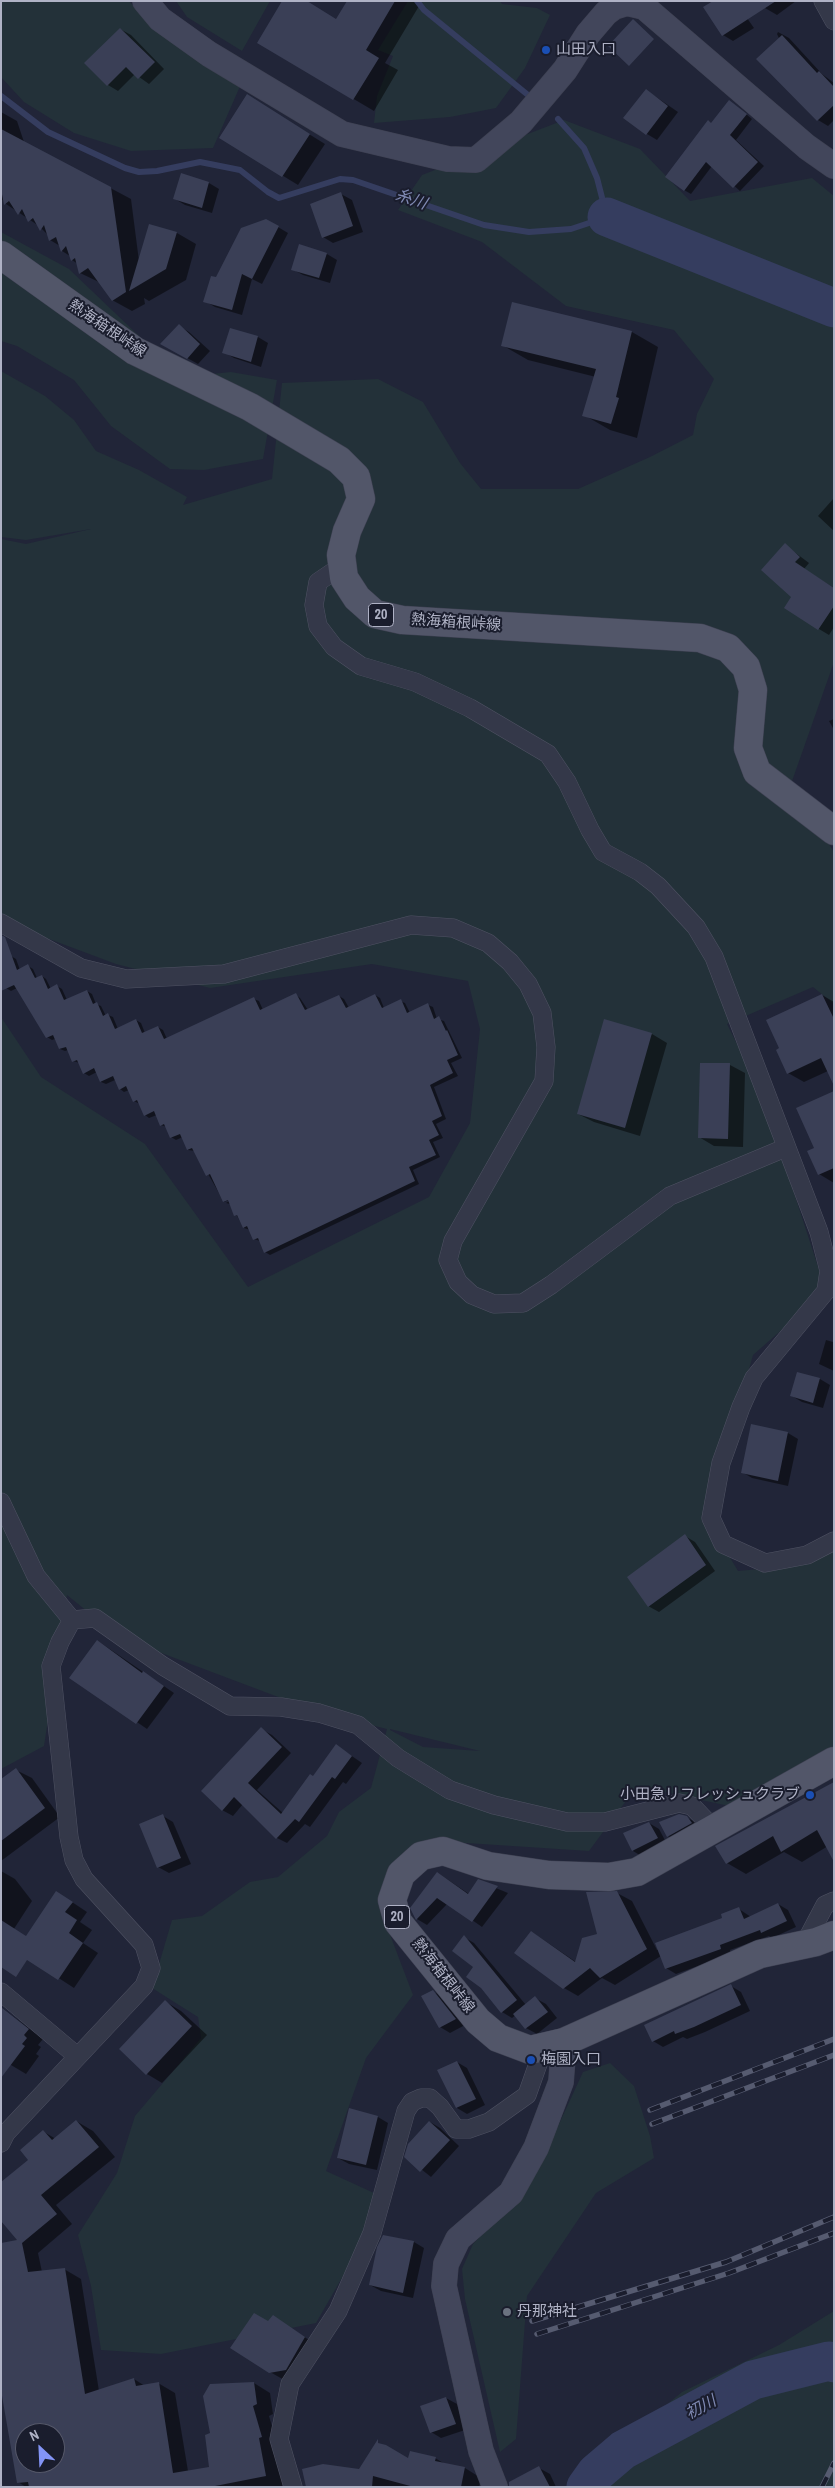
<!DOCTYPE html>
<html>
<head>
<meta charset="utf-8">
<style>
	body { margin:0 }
	#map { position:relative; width:835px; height:2488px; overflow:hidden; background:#212538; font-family:"Archivo Narrow",sans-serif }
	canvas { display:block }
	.frame { position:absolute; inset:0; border:2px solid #afb2c5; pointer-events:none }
	.north { position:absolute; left:15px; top:2423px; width:50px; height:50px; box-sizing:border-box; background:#1a1d2d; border:1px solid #56596a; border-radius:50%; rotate:335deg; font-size:14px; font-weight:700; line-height:20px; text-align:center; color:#afb2c5 }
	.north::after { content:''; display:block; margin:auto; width:18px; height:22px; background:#8394f6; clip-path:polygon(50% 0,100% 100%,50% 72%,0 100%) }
</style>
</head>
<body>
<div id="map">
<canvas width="835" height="2488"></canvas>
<div class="frame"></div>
<div class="north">N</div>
</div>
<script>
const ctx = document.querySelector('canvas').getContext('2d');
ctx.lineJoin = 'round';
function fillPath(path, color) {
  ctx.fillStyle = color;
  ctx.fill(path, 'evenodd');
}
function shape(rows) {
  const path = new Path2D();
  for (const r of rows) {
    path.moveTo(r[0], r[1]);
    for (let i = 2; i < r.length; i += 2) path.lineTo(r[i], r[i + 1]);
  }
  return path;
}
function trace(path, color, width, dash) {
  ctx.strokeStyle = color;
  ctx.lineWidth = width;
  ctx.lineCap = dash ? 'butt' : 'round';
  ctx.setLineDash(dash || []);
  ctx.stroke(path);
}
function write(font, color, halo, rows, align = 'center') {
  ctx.font = font + ' "Archivo Narrow","Noto Sans JP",sans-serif';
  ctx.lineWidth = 4;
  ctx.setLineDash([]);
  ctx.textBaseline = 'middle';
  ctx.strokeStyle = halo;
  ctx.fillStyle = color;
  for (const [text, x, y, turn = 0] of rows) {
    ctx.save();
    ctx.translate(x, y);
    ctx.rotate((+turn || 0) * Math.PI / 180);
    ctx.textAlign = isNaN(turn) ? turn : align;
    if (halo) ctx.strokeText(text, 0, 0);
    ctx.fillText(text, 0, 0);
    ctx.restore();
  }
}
const green = shape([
	[1,1,129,1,154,30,248,68,213,148,131,151,74,133,24,102,1,77],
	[176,1,270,1,242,51,187,17],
	[408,1,500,1,502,4,537,8,550,15,525,68,496,108,450,117,374,123,377,96,393,56,378,50],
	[564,120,640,149,690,201,812,178,834,196,834,662,791,784,834,852,834,1004,813,987,727,1024,745,1060,780,1150,826,1291,753,1355,707,1519,738,1571,802,1565,834,1538,834,1746,729,1806,637,1786,589,1851,451,1842,398,1882,389,1932,413,1995,366,2058,326,2171,387,2199,316,2323,161,2354,101,2350,91,2286,78,2235,117,2173,135,2116,201,2038,198,2017,152,1988,172,1920,202,1916,250,1882,278,1877,327,1836,339,1812,371,1788,387,1729,318,1712,119,1637,67,1595,44,1746,1,1769,1,1017,41,1077,145,1144,248,1287,429,1197,470,1123,480,1029,468,981,372,964,210,988,116,964,1,921,1,539,26,544,91,529,26,540,1,537,1,371,45,396,74,420,96,451,139,470,187,497,183,505,272,479,282,383,378,379,423,402,460,463,481,489,578,489,650,457,693,435,697,414,714,379,674,330,566,306,482,242,398,210,422,175],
	[390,1730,390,1729,480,1751,423,1747],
	[1,232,69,269,182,377,231,372,277,380,263,459,204,470,170,469,111,426,74,380,17,346,1,341],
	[610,2063,634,2086,650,2136,654,2158,596,2193,527,2296,516,2439,500,2452,465,2299,462,2269,473,2244,519,2196,559,2124,583,2072],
	[834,2311,834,2487,569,2487,572,2482,682,2392,779,2345]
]);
const shadow = shape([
	[348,1,422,1,385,63,398,70,374,111,259,43,337,20],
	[735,1,754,28,733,41,723,35,705,8],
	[761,1,796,1,777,15,765,8],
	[120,29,131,35,164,69,149,84,135,74,118,91,108,85,86,63],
	[778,32,789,38,822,74,834,83,834,120,828,126,818,120,777,34],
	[646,90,678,112,657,140,647,134],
	[262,105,325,144,298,185,221,138],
	[735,105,752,119,736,140,764,166,740,191,712,166,691,194,684,190,712,124],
	[1,112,17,121,24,142,131,199,139,261,150,225,177,233,196,244,186,280,149,301,144,298,145,304,132,311,112,300,101,283,80,273,78,264,72,260,70,256,62,251,60,246,50,240,48,235,39,226,6,204,1,198],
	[209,183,219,189,212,213,185,205,175,199],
	[341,194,352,200,363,232,333,243,323,237],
	[278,227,288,233,262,284,252,279,242,315,215,307,205,301,217,279],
	[327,254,337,260,330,283,303,275,292,269],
	[513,303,632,332,658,347,637,438,610,430,584,415,596,377,528,360,502,345],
	[179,326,189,332,210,351,198,364,162,344],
	[258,337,268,343,261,367,234,358,224,352],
	[834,498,834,531,818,516],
	[785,545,809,563,804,569,834,588,834,627,829,635,819,629,793,597],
	[834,719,834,730,829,721],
	[11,956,16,959,20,970,28,966,33,969,37,978,42,976,46,979,51,989,57,986,62,989,67,1000,87,991,92,994,96,1004,101,1006,106,1016,108,1015,113,1017,118,1029,136,1020,141,1023,145,1033,158,1027,163,1030,167,1039,254,999,259,1001,263,1010,296,995,300,998,308,1010,339,996,344,999,349,1008,375,995,380,998,384,1008,400,1001,405,1003,410,1013,428,1005,433,1007,437,1019,444,1021,462,1058,451,1063,458,1076,434,1087,446,1119,436,1124,443,1138,433,1142,440,1157,413,1170,419,1184,270,1255,265,1252,260,1241,254,1239,250,1230,244,1228,230,1204,226,1203,234,1198,224,1202,195,1151,188,1150,183,1137,176,1140,171,1137,167,1127,161,1125,157,1115,149,1118,145,1115,140,1104,134,1101,129,1090,124,1092,120,1089,115,1080,106,1084,101,1082,97,1072,89,1076,84,1073,80,1063,73,1061,68,1050,65,1051,60,1049,55,1039,52,1040,47,1037,17,988,11,991,6,988],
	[822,995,834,1002,834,1083,828,1071,804,1082,788,1073],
	[652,1034,667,1043,640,1136,594,1122,578,1114],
	[730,1065,745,1073,743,1147,714,1146,699,1137],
	[834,1092,834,1183,819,1174,815,1149],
	[826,1340,833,1342,834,1340,834,1371,819,1364],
	[798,1373,820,1379,830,1385,823,1408,802,1402,792,1396],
	[788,1433,798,1439,788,1486,752,1478,742,1472],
	[685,1536,695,1542,715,1571,659,1612,648,1606],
	[98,1641,174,1693,147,1729,102,1698],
	[261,1729,272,1735,291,1753,257,1790,283,1813,313,1778,346,1752,362,1763,346,1784,343,1782,310,1827,305,1824,287,1843,277,1838,243,1804,233,1816,222,1810],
	[16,1770,32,1778,60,1817,1,1861,1,1780],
	[834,1783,828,1846,802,1862,784,1852,746,1874,727,1863],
	[163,1816,173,1822,191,1864,169,1873,158,1867],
	[686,1817,697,1823,678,1842,668,1836],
	[649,1823,659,1829,667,1844,643,1857,633,1851],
	[1,1871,15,1879,32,1901,10,1935,1,1943],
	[438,1873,469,1894,479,1881,508,1893,482,1927,448,1903,427,1925,417,1919,412,1908],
	[617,1893,632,1901,657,1950,724,1919,739,1909,751,1917,778,1904,788,1910,796,1927,772,1938,769,1936,730,1950,731,1954,676,1974,666,1968,661,1956,615,1985,602,1978,578,1996,564,1988,532,1932,576,1962,598,1935],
	[72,1902,87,1912,80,1922,92,1930,83,1943,98,1953,74,1988,17,1951],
	[464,1937,474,1943,526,2005,535,1998,546,2004,557,2018,537,2034,526,2028,516,2015,512,2018,502,2012,475,1966],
	[731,1986,741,1992,750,2011,705,2032,687,2039,683,2037,663,2047,653,2041],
	[432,1991,443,1997,465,2025,450,2033,440,2027,423,1997],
	[166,2002,181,2011,207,2035,162,2083,147,2074],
	[1,2007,43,2039,38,2045,41,2047,36,2054,39,2056,26,2074,11,2065],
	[457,2062,467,2068,485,2105,467,2114,457,2108],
	[350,2110,378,2117,388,2123,377,2170,349,2164,338,2158],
	[76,2121,93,2131,115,2157,56,2205,72,2224,38,2253,42,2272,64,2269,81,2279,99,2391,134,2379,145,2386,158,2383,175,2393,188,2471,210,2468,212,2434,254,2383,270,2393,273,2414,269,2416,278,2446,275,2447,283,2487,26,2487,18,2482,19,2241,30,2160,44,2132,56,2139],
	[25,2433,55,2433,55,2463,25,2463],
	[430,2122,440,2128,459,2146,431,2177,406,2157],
	[414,2242,424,2248,413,2298,381,2291,370,2285],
	[273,2317,320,2347,286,2381,270,2372,268,2322],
	[446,2398,457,2404,465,2430,441,2438,431,2432],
	[435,2458,445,2464,465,2468,481,2478,479,2487,307,2487,359,2470,409,2460],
	[539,2468,550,2474,556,2487,519,2487]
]);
const stream = shape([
	[417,1,424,10,528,95],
	[1,96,48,132,125,168,139,172,157,171,200,162,240,170,268,192,279,198,340,179,353,180,484,225,529,232,571,229,607,217,597,178,584,148,558,119]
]);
const river = shape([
	[607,217,834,308],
	[586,2487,596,2473,623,2450,753,2380,829,2361,834,2363]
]);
const building = shape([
	[282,1,307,1,336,19,347,1,395,1,366,50,379,58,353,100,257,43],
	[713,1,776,1,722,36,703,7],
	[633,19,654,39,629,66,608,46],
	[120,28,155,62,138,79,126,67,107,86,84,63],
	[782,35,817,73,819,71,834,87,834,105,817,121,756,59],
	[646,89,668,106,646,135,623,118],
	[247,94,310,134,282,177,219,138],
	[729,100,747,114,730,135,758,162,733,188,706,162,684,191,665,177,708,120,711,123],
	[1,129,111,187,126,292,112,301,88,268,79,274,75,258,71,261,66,246,61,252,56,237,49,241,44,225,40,231,33,218,28,222,22,209,18,215,9,201,4,205,1,189],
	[181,173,209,182,202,208,173,199],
	[341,192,353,226,322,238,310,204],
	[266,219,279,226,252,279,242,274,232,310,203,302,211,276,216,277,241,228],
	[149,224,177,232,166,269,129,291],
	[299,244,327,253,319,278,291,270],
	[512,302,632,331,616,397,619,398,611,424,582,416,596,369,501,346],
	[179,324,200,344,187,359,160,344],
	[230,328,258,336,251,362,222,353],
	[785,543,800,557,795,562,834,588,834,606,818,630,784,608,791,597,761,570],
	[1,935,5,937,17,970,28,964,35,978,42,975,48,989,57,984,64,1000,87,990,93,1004,97,1002,103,1016,108,1013,115,1029,136,1019,142,1033,158,1026,164,1039,254,997,260,1010,296,993,305,1010,339,995,346,1008,375,994,382,1008,401,999,407,1013,428,1003,434,1019,439,1016,446,1031,447,1030,458,1055,447,1060,453,1073,430,1085,442,1116,432,1121,439,1135,429,1140,436,1155,409,1167,415,1181,264,1253,258,1238,253,1240,247,1226,243,1228,237,1215,234,1216,228,1200,223,1202,210,1174,206,1176,192,1148,187,1150,180,1134,170,1138,164,1124,160,1126,154,1111,144,1116,137,1100,133,1102,126,1086,119,1090,113,1076,100,1082,94,1068,83,1074,77,1060,72,1062,66,1047,59,1049,53,1035,46,1038,14,985,1,991],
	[822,994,834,1019,834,1086,821,1058,787,1074,776,1050,779,1048,766,1020],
	[604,1019,652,1033,625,1128,577,1114],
	[700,1063,730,1063,728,1139,698,1138],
	[834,1091,834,1168,818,1175,807,1151,814,1148,796,1108],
	[797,1372,820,1378,813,1403,790,1396],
	[751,1424,788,1432,778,1481,741,1473],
	[685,1534,706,1565,648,1607,627,1577],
	[97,1640,142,1673,143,1671,164,1686,136,1724,69,1678],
	[261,1727,282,1747,248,1783,281,1814,310,1774,313,1776,336,1744,352,1756,335,1779,332,1777,299,1822,295,1819,276,1839,234,1797,222,1811,201,1791],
	[16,1768,45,1808,1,1841,1,1779],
	[834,1782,834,1862,817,1830,781,1852,773,1836,726,1864,715,1846],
	[163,1814,181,1858,157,1868,139,1824],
	[679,1814,687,1816,692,1823,667,1837,659,1822],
	[649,1822,658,1838,632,1851,623,1833],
	[437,1872,468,1894,478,1879,498,1886,472,1922,437,1898,416,1920,410,1908],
	[56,1891,73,1902,65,1912,77,1920,69,1933,83,1943,58,1980,27,1960,16,1977,1,1967,1,1920,26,1936],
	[617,1891,647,1949,600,1978,590,1968,563,1989,514,1953,531,1931,575,1962,582,1938,597,1934,586,1892],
	[778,1903,787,1921,761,1933,760,1930,720,1945,721,1949,665,1969,655,1943,722,1918,721,1914,739,1907,744,1919],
	[464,1935,517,2000,501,2013,481,1988,466,1977,473,1967,452,1951],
	[731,1984,741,2005,694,2027,675,2034,674,2031,652,2042,644,2025],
	[433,1990,456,2019,439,2028,421,1996],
	[535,1996,548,2012,525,2029,513,2014],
	[165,2000,192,2026,146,2075,119,2049],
	[1,2007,29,2029,24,2035,27,2038,22,2044,25,2046,1,2078],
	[457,2061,476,2099,456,2108,437,2070],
	[349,2108,378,2116,366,2165,337,2158],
	[76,2120,99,2147,41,2195,57,2214,22,2243,28,2272,65,2268,85,2394,134,2378,136,2386,159,2382,173,2473,209,2467,205,2435,210,2433,203,2396,210,2384,254,2382,257,2404,253,2406,262,2437,259,2438,266,2476,210,2487,29,2487,28,2482,17,2483,1,2390,1,2243,17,2240,1,2221,1,2182,28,2160,20,2150,43,2130,52,2140],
	[25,2433,55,2433,55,2463,25,2463],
	[429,2121,450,2140,420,2172,404,2157,408,2144],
	[383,2235,414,2241,403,2293,369,2285,377,2247],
	[254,2313,268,2321,273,2315,305,2337,286,2370,269,2373,230,2348],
	[446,2397,456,2424,430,2433,420,2406],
	[378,2439,378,2443,386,2445,408,2458,410,2451,436,2457,435,2461,465,2467,461,2487,414,2487,373,2476,372,2487,306,2487,302,2469,323,2464,359,2469],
	[539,2466,550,2487,509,2487,509,2482]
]);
const street = shape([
	[823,1,834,21],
	[343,565,318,582,314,605,318,626,334,647,361,666,415,682,470,708,548,754,567,782,590,830,603,852,640,872,658,886,696,927,714,957,819,1232,829,1271,826,1291,754,1378,741,1407,721,1463,711,1518,723,1544,765,1563,807,1555,834,1541],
	[1,923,81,968,126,979,224,974,411,925,453,928,488,943,510,962,528,984,542,1013,546,1047,544,1081,453,1241,448,1260,458,1282,472,1295,494,1304,523,1303,551,1285,670,1196,785,1148],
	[1,1502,36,1576,72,1620],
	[804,1945,825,1905,834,1901],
	[1,1992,77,2056],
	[1,2143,6,2133,144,1986,151,1968,144,1945,84,1879,74,1860,69,1837,51,1666,60,1642,72,1620,95,1618,163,1666,230,1706,281,1707,319,1713,358,1725,398,1758,450,1790,494,1805,567,1822,605,1822,679,1803,692,1806,713,1828],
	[293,2487,279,2439,290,2384,338,2311,372,2233,406,2111,412,2102,421,2098,430,2098,440,2107,456,2129,469,2129,489,2122,527,2095,544,2047]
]);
const secondary = shape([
	[145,1,160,19,209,54,342,134,448,159,476,160,521,122,565,70,588,34,606,13,614,7,627,3,644,7,807,147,834,166],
	[495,2487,481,2451,444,2286,446,2264,458,2239,511,2193,536,2148,561,2082,564,2042]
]);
const primary = shape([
	[1,255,135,351,250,407,339,460,356,477,361,499,347,531,341,555,344,578,357,598,375,614,402,620,700,638,728,648,746,667,753,690,748,748,757,772,834,831],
	[834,1761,637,1872,609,1877,549,1875,488,1866,443,1851,421,1856,401,1874,392,1900,398,1922,478,2021,498,2038,530,2050,564,2042,760,1954,816,1942,834,1935]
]);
const rail = shape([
	[650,2110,834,2039],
	[652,2124,834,2055],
	[532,2321,726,2262,834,2217],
	[537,2334,729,2273,834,2233],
	[822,2487,834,2463]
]);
const markers = [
	[546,50,5,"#1a4fb4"],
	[810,1795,5,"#1a4fb4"],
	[531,2060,5,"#1a4fb4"],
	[507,2312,5,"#6b7280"]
];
const shields = [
	[381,615,25],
	[397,1917,25]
];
const shieldNames = [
	["20",381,615],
	["20",397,1917]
];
const poiNames = [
	["山田入口",556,50],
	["小田急リフレッシュクラブ",800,1795,"right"],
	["梅園入口",541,2060],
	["丹那神社",517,2312]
];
const streetNames = [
	["熱海箱根峠線",107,329,34],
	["熱海箱根峠線",456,623,4],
	["熱海箱根峠線",443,1976,52]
];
const waterNames = [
	["糸川",411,200,19],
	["初川",701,2408,-28]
];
fillPath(green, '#233139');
fillPath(shadow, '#0007');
trace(stream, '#353d5f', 6);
trace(river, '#353d5f', 39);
fillPath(building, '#3a3f56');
trace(street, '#4f5263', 19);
trace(secondary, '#3e4152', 26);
trace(primary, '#3e4152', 29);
trace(street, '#343849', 18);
trace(secondary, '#42465b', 25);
trace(primary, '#525669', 28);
trace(rail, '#565b70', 5.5);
trace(rail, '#1a1d2d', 4, [11]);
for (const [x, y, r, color] of markers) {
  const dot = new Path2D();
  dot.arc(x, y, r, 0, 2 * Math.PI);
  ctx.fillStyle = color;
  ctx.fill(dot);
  trace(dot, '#1a1d2d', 2);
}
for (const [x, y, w] of shields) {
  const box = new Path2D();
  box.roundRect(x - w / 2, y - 11.5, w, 23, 4);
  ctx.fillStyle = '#1a1d2d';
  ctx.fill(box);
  trace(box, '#afb2c5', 1);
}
write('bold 14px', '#afb2c5', null, shieldNames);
write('15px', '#afb2c5', '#1a1d2d', poiNames, 'left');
write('15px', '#afb2c5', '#1a1d2d', streetNames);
write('italic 16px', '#7f89b2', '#1a1d2d', waterNames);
</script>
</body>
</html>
